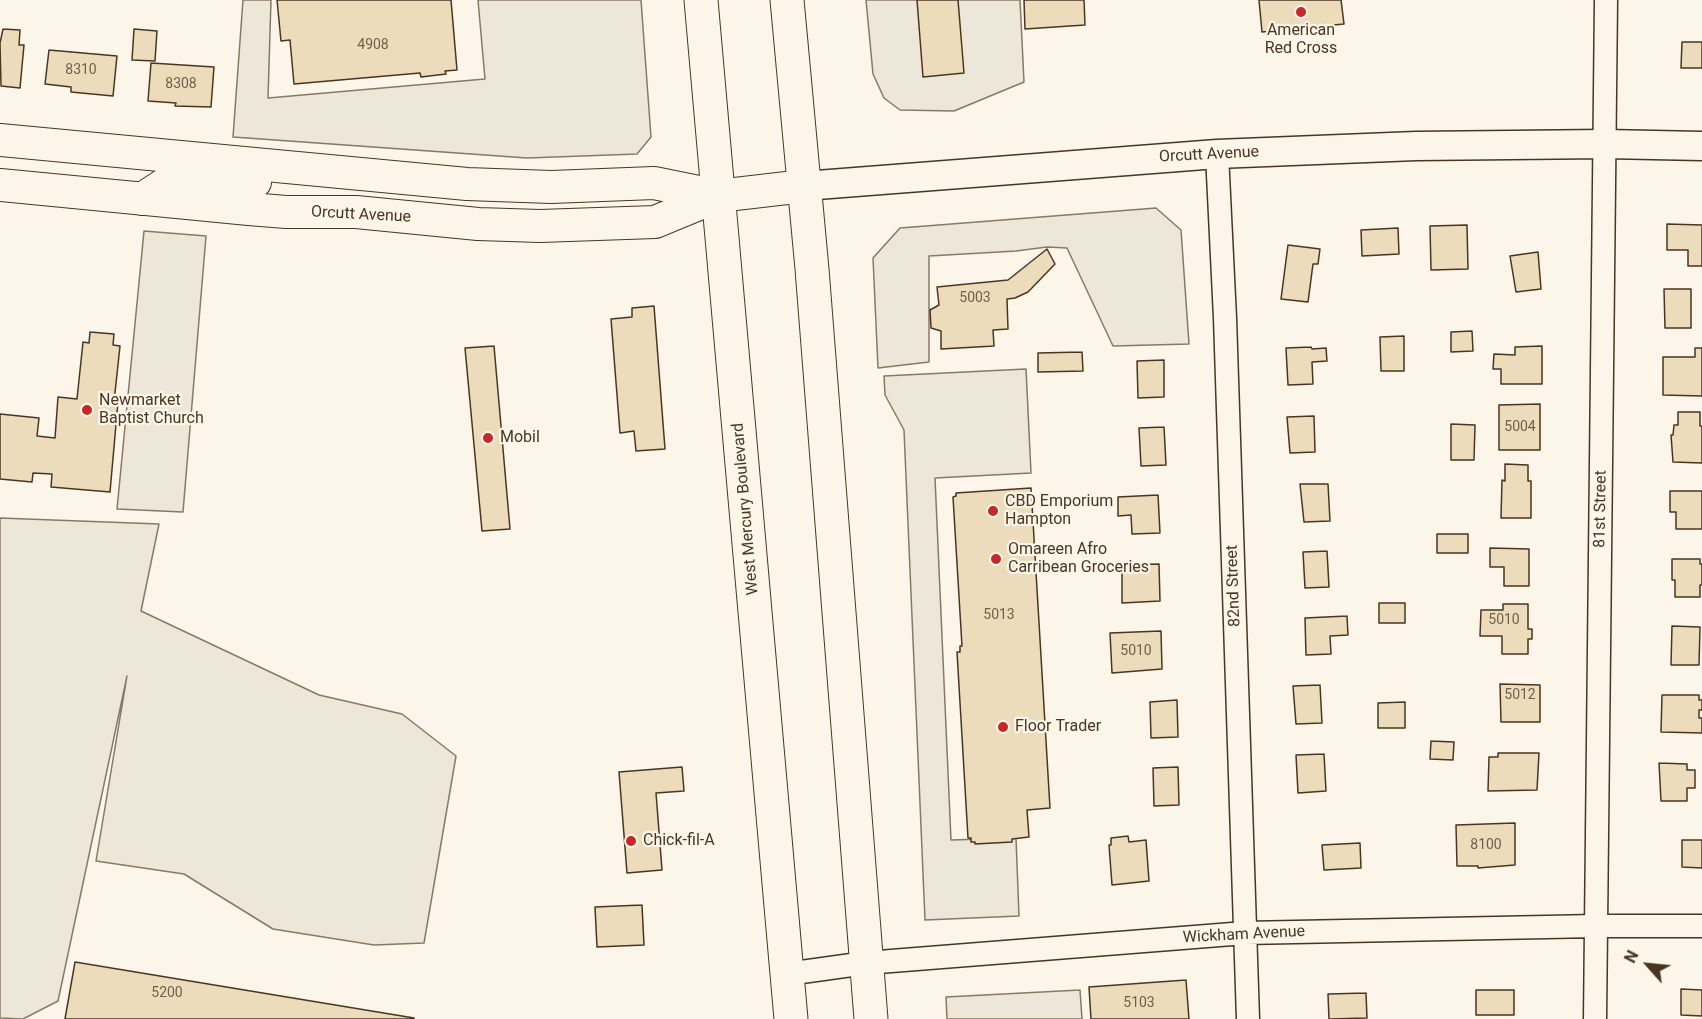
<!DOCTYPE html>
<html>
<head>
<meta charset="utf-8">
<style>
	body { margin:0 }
	#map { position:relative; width:1702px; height:1019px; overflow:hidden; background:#fbf6e9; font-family:Roboto,sans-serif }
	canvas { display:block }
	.north { position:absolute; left:1618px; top:935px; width:60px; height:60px; -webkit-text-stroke:4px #fbf6e9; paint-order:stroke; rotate:297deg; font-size:16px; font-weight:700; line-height:24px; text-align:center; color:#4a3520 }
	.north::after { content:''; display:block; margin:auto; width:21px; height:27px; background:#4a3520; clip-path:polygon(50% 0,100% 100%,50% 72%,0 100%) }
</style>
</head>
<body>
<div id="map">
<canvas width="1702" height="1019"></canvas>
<div class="north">N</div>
</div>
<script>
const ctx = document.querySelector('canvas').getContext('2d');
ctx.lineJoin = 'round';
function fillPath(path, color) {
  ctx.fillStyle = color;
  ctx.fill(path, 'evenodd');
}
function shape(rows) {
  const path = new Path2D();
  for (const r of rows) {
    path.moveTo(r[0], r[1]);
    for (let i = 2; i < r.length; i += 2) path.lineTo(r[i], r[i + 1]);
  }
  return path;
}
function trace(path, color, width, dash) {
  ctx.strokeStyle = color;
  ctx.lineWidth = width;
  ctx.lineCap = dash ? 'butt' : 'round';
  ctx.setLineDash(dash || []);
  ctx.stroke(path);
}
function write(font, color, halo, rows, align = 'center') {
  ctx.font = font + ' Roboto,sans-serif';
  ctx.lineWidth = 4.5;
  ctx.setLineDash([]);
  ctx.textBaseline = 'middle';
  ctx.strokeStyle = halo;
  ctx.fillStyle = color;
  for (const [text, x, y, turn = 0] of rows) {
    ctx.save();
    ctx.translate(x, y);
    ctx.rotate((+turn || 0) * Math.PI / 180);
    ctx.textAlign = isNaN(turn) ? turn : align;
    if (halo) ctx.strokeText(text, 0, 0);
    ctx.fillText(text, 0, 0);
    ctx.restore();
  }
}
const parking = shape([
	[243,0,271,0,268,98,485,79,478,0,641,0,651,137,637,154,527,158,233,137,243,0],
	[866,0,1020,0,1024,82,954,111,900,110,884,98,873,74,866,0],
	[1156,208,1181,230,1189,344,1113,346,1067,248,1047,247,1016,251,929,256,929,362,878,368,873,258,900,228,1156,208],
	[144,231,206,236,183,512,117,509,144,231],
	[1026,369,1031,473,935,478,951,840,1016,838,1019,916,925,920,904,430,885,395,884,376,1026,369],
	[0,518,159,524,141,611,319,695,402,714,456,756,424,943,374,945,273,929,184,874,96,861,127,676,58,1001,23,1019,0,1018,0,518],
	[1080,990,1082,1019,947,1019,946,997,1080,990]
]);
const building = shape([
	[277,0,451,0,457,70,445,71,446,74,421,77,420,73,294,84,290,40,281,41,277,0],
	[917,0,958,0,964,73,923,77,917,0],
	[1024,0,1084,0,1085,25,1025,29,1024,0],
	[1259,0,1341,0,1344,24,1262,32,1259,0],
	[3,29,20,30,19,45,24,45,20,88,1,86,0,43,3,29],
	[134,29,157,31,155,61,132,60,134,29],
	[1682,42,1702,42,1702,68,1681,68,1682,42],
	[49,50,117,56,113,96,71,92,71,87,45,84,49,50],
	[151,63,214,67,211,107,175,106,176,103,148,101,151,63],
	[1667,224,1702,225,1702,266,1688,266,1688,250,1667,250,1667,224],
	[1467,225,1468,269,1431,270,1430,226,1467,225],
	[1398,228,1399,254,1362,256,1361,230,1398,228],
	[1288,245,1320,249,1318,264,1313,264,1308,302,1281,299,1288,245],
	[1047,249,1055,264,1028,292,1015,298,1007,299,1008,329,993,330,994,346,941,349,941,331,931,328,930,310,939,305,937,287,1008,280,1047,249],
	[1538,252,1541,289,1516,292,1510,256,1538,252],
	[1664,289,1691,289,1691,328,1665,328,1664,289],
	[654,306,665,449,636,451,634,431,620,433,611,319,632,317,632,308,654,306],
	[1472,331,1473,351,1451,352,1451,332,1472,331],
	[90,332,114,334,113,345,120,346,114,402,118,402,110,492,51,487,52,474,33,473,32,482,0,479,0,414,39,418,37,436,55,438,58,397,77,399,83,342,89,343,90,332],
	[1404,336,1404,371,1381,371,1380,337,1404,336],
	[494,346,510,529,482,531,465,348,494,346],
	[1542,346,1542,384,1501,384,1501,369,1493,369,1494,354,1515,355,1515,347,1542,346],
	[1311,347,1312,349,1326,348,1327,361,1312,362,1313,384,1288,385,1286,348,1311,347],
	[1695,348,1702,348,1702,396,1663,395,1663,357,1695,357,1695,348],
	[1082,352,1083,371,1038,372,1038,353,1082,352],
	[1164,360,1164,397,1138,398,1137,361,1164,360],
	[1540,404,1540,450,1499,450,1499,405,1540,404],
	[1678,412,1700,412,1700,426,1702,426,1702,463,1673,462,1671,435,1673,435,1674,425,1678,425,1678,412],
	[1314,416,1315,452,1290,453,1287,417,1314,416],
	[1451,424,1475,425,1474,460,1451,460,1451,424],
	[1164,427,1166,465,1141,466,1139,428,1164,427],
	[1505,464,1528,465,1528,481,1531,481,1531,518,1501,518,1502,480,1505,481,1505,464],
	[1300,484,1328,484,1330,521,1304,522,1300,484],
	[1031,488,1050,808,1027,810,1029,837,1012,839,1012,842,975,844,975,842,971,842,971,838,968,838,957,652,960,652,960,646,962,646,953,497,956,496,956,493,1031,488],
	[1670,491,1702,491,1702,529,1676,529,1676,512,1670,512,1670,491],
	[1158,495,1160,533,1132,534,1131,515,1118,516,1118,497,1158,495],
	[1437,534,1468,534,1468,553,1437,553,1437,534],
	[1490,548,1529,549,1529,586,1504,586,1504,567,1490,567,1490,548],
	[1327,551,1329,587,1305,588,1303,552,1327,551],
	[1672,559,1700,559,1700,564,1702,564,1702,585,1700,585,1700,597,1675,597,1675,580,1672,580,1672,559],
	[1159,564,1160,601,1122,603,1122,565,1159,564],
	[1379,603,1405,603,1405,623,1379,623,1379,603],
	[1503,604,1528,604,1528,629,1532,629,1532,639,1528,639,1528,654,1502,654,1502,636,1480,636,1481,610,1503,610,1503,604],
	[1347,616,1348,635,1330,636,1331,654,1306,655,1305,618,1347,616],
	[1672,626,1700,627,1699,665,1671,665,1672,626],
	[1161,631,1162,669,1112,673,1110,633,1161,631],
	[1500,684,1540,685,1540,722,1501,722,1500,684],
	[1320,685,1322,723,1296,724,1293,686,1320,685],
	[1662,695,1699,695,1699,700,1702,700,1702,710,1699,710,1699,718,1702,718,1702,733,1661,732,1662,695],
	[1177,700,1178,737,1151,738,1150,702,1177,700],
	[1405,702,1405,728,1378,728,1378,703,1405,702],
	[1431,741,1454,742,1453,760,1430,759,1431,741],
	[1498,753,1539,753,1537,790,1488,791,1489,757,1498,757,1498,753],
	[1324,754,1326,791,1298,793,1296,755,1324,754],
	[1659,763,1687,764,1687,770,1695,770,1695,788,1687,788,1687,801,1661,801,1659,763],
	[682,767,684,791,656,793,662,870,627,873,619,772,682,767],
	[1178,767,1179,805,1154,806,1153,768,1178,767],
	[1515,823,1515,865,1478,868,1478,866,1457,866,1456,825,1515,823],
	[1128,836,1129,842,1146,840,1149,881,1112,885,1109,845,1111,845,1111,838,1128,836],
	[1682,840,1702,840,1702,868,1682,867,1682,840],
	[1360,843,1361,868,1324,870,1322,845,1360,843],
	[642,905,644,945,597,947,595,907,642,905],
	[75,962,414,1018,414,1019,65,1019,75,962],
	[1186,980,1189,1019,1091,1019,1089,987,1186,980],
	[1681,989,1702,990,1702,1016,1681,1015,1681,989],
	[1476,990,1514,990,1514,1015,1476,1015,1476,990],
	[1366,993,1367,1018,1329,1019,1328,994,1366,993]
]);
const minor = shape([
	[1217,154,1225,318,1248,1019],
	[787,974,866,963,1245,933,1596,926,1702,926],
	[1595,1019,1606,0]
]);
const tertiary = shape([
	[804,186,1217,154,1416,146,1605,144,1702,146]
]);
const secondary = shape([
	[0,140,467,184,551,187,654,183,718,196],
	[0,185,249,209,286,212,356,212,478,224,540,226,655,222,718,196,804,186],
	[142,199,165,184,182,181,251,184,255,182]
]);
const trunk = shape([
	[701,0,791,1019],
	[787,0,812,269,871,1019]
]);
const markers = [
	[1301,12,6,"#c62828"],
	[87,410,6,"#c62828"],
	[488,438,6,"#c62828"],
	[993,511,6,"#c62828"],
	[996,559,6,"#c62828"],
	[1003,727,6,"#c62828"],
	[631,841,6,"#c62828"]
];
const numberNames = [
	["4908",373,45],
	["8310",81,70],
	["8308",181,84],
	["5003",975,298],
	["5004",1520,427],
	["5013",999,615],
	["5010",1504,620],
	["5010",1136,651],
	["5012",1520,695],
	["8100",1486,845],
	["5200",167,993],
	["5103",1139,1003]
];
const poiNames = [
	["American",1301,31,"center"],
	["Red Cross",1301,49,"center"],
	["Newmarket",99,401],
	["Baptist Church",99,419],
	["Mobil",500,438],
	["CBD Emporium",1005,502],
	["Hampton",1005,520],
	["Omareen Afro",1008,550],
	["Carribean Groceries",1008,568],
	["Floor Trader",1015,727],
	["Chick-fil-A",643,841]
];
const streetNames = [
	["Orcutt Avenue",1209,155,-3],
	["Orcutt Avenue",361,215,3],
	["West Mercury Boulevard",746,509,-95],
	["81st Street",1601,509,-89],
	["82nd Street",1234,586,-92],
	["Wickham Avenue",1244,935,-3]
];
fillPath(parking, '#ede7d9');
trace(parking, '#887966', 1.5);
fillPath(building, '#ecdcbc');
trace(building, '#4a3520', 1.5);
trace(minor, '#4a3520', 25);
trace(tertiary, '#4a3520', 31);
trace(secondary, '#4a3520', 34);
trace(trunk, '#4a3520', 35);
trace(minor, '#fbf6e9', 22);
trace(tertiary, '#fbf6e9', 28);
trace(secondary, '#fbf6e9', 32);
trace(trunk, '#fbf6e9', 33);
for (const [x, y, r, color] of markers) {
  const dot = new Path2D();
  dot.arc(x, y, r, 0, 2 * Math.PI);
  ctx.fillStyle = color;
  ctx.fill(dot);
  trace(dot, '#fbf6e9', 2);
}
write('14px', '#725f47', null, numberNames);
write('16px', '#4a3520', '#fbf6e9', poiNames, 'left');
write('16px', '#4a3520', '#fbf6e9', streetNames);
</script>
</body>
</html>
